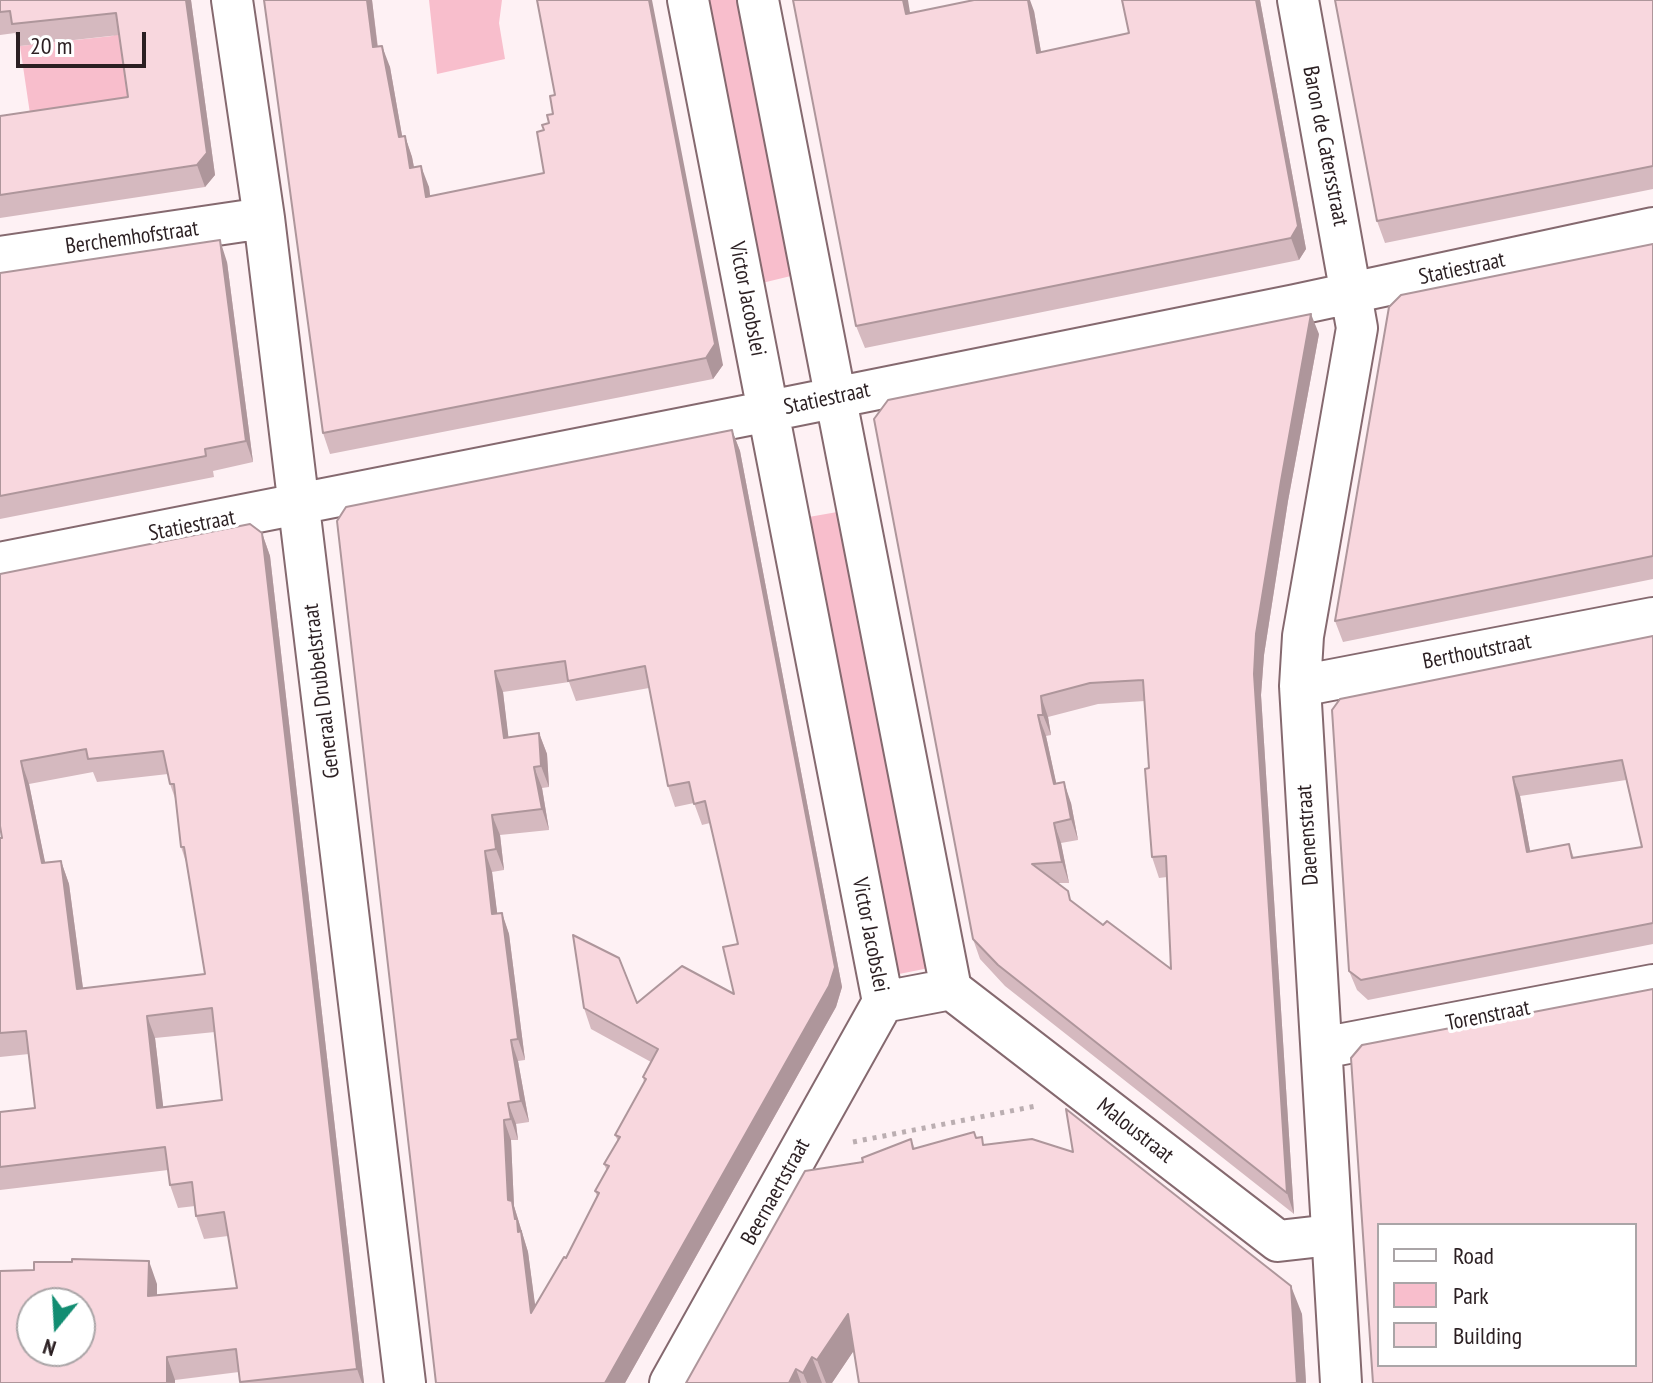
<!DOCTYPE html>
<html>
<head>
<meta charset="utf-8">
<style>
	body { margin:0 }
	#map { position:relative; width:1653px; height:1383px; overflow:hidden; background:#fef1f4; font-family:"PT Sans Narrow",sans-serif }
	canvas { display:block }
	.legend { position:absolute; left:1377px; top:1223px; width:260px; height:144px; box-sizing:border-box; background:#fff; border:2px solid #aaa5a7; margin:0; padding:10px 14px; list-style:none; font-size:24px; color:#2b1f22 }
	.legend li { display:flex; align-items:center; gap:16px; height:40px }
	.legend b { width:40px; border:2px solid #aaa5a7 }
	.north { position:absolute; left:16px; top:1287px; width:80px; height:80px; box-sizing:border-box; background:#fff; border:2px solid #aaa5a7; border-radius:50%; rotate:198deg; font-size:22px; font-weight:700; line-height:32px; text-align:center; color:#2b1f22 }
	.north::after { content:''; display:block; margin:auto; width:28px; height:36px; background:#128d72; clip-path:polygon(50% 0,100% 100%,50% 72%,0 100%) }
	.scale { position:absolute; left:16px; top:32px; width:130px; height:36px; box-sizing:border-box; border:4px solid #2b1f22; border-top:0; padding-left:10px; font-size:24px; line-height:28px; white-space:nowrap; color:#2b1f22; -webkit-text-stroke:6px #fff; paint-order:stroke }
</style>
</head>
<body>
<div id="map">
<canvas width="1653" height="1383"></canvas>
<ul class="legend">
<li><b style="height:10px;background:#fff"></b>Road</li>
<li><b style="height:22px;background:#f8becc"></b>Park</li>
<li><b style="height:22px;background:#f8d7de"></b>Building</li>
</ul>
<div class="north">N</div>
<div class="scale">20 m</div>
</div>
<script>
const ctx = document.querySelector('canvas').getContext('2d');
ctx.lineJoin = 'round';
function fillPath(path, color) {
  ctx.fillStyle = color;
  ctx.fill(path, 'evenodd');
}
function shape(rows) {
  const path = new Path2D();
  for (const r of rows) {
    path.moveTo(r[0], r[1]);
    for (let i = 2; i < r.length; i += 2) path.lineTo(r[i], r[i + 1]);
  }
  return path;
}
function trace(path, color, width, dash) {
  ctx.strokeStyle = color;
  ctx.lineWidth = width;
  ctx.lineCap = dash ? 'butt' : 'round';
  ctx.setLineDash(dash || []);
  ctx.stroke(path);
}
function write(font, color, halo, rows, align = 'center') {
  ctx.font = font + ' "PT Sans Narrow",sans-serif';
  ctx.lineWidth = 7;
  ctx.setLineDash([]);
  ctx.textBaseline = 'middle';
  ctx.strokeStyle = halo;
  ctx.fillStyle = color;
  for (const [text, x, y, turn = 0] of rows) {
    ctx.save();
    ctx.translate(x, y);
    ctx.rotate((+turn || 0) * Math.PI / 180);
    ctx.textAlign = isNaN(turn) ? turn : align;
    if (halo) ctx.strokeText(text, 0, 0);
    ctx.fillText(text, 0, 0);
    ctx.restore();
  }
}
const green = shape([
	[429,0,502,0,499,23,505,59,437,74],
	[706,0,742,0,795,275,762,283],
	[139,24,136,119,33,134,20,46,112,36],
	[843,511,929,968,889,976,803,518]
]);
const path = shape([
	[853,1142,1036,1106]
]);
const minor = shape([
	[232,0,264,218,405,1383],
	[688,0,883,1002],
	[758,0,951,989],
	[1298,0,1357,328,1303,636,1300,686,1341,1383],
	[0,257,264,218],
	[0,563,769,411,1295,305,1653,228],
	[1300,686,1653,618],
	[951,989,1278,1241,1331,1235],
	[883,1002,951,989],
	[1322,1048,1653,985],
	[670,1383,883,1002]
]);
const wall = shape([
	[0,0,191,0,215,175,205,187,0,218,0,116,128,97,119,35,20,46,15,33,0,35],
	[372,0,378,47,390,67,402,136,405,136,412,157,414,167,429,187,430,196,723,365,713,379,330,454,323,433],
	[1122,0,1260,0,1306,249,1299,260,865,348,856,326,910,13,1034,11,1041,52,1129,33],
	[1653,0,1653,189,1385,243,1377,221],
	[1653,244,1653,579,1343,642,1335,621],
	[227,262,253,462,213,471,214,477,0,519,0,273],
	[1319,334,1288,501,1264,655,1261,695,1294,1214,1005,986,980,959,973,939,874,419],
	[1145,701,1149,768,1152,857,1159,878,1167,877,1171,969,1103,925,1072,902,1058,883,1069,883,1061,843,1078,840,1071,803,1056,783,1046,736,1051,735,1048,717,1098,704],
	[732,430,740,451,842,987,836,1007,625,1383,436,1383,337,521],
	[569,682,576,701,649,688,668,786,675,807,694,803,702,825,710,823,738,944,734,994,584,1008,591,1029,651,1062,643,1077,644,1082,615,1135,618,1141,604,1164,607,1171,595,1191,597,1196,566,1258,535,1306,528,1252,514,1206,511,1140,518,1140,516,1124,529,1122,518,1061,525,1060,509,934,502,913,497,913,492,872,504,870,500,835,549,830,542,788,549,787,547,754,539,733,508,737,503,692],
	[262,533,270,556,364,1383,241,1383,239,1372,175,1380,0,1383,157,1284,157,1296,237,1288,228,1236,204,1239,196,1216,195,1206,178,1208,170,1185,168,1170,0,1190,0,1112,35,1108,29,1054,0,1057,0,838,2,838,0,574],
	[93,772,97,782,168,774,170,784,176,801,181,847,186,862,205,974,83,988,69,884,61,861,45,863,29,784],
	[215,1032,222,1100,163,1107,155,1038],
	[1653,636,1653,944,1368,1000,1357,990,1349,971,1332,710],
	[1626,780,1642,847,1574,858,1569,844,1530,851,1520,796],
	[974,1132,976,1138,985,1145,1302,1314,1306,1383,859,1383,854,1350,832,1383,686,1383,863,1162,911,1139,915,1149]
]);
const shadedWall = shape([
	[186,0,191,0,215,175,205,187,197,165],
	[367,0,372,0,380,68,373,47],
	[649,0,652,0,723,365,713,379,706,358],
	[903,0,908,0,914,37,906,14],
	[1028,0,1030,0,1034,11,1045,75,1037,53],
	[1256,0,1260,0,1306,249,1299,260,1291,238],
	[382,46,390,67,406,158,399,137],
	[405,136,412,157,418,189,410,168],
	[421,166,429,187,433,218,426,197],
	[220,240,227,262,253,462,246,441],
	[1311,314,1319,334,1288,501,1264,655,1261,695,1294,1214,1287,1193,1254,674,1256,634,1281,481],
	[732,430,740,451,842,987,836,1007,625,1383,605,1383,829,986],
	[262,533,270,556,364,1383,362,1383,357,1369],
	[495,671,503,692,511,758,504,738],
	[1041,696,1048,717,1051,735,1043,715],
	[1038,715,1046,736,1061,805,1054,784],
	[539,733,547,754,549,787,541,766],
	[21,761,29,784,50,886,42,863],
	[534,767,542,788,549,830,542,809],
	[1513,777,1520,796,1534,872,1527,852],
	[1064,782,1071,803,1078,840,1071,819],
	[492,815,500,835,504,870,496,849],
	[1054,823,1061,843,1069,883,1062,862],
	[485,851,492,872,500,935,492,914],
	[61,861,69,884,86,1011,77,989],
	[502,913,509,934,525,1060,518,1039],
	[147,1016,155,1038,166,1130,157,1108],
	[511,1040,518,1061,529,1122,521,1101],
	[508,1103,516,1124,518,1140,511,1119],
	[504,1120,511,1140,514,1206,528,1252,539,1334,531,1313,508,1200],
	[149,1261,157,1284,157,1319,148,1296],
	[1291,1286,1302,1314,1306,1383,1297,1383],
	[848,1314,859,1343,832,1383,826,1383,817,1360],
	[167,1357,175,1380,175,1383,167,1383],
	[812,1357,822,1383,807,1383,803,1373],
	[796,1369,801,1383,789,1383]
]);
const building = shape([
	[0,0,186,0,207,153,197,165,0,195,0,116,128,97,116,13,12,24,10,11,0,12,0,0],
	[264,0,367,0,373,47,382,46,399,137,405,136,410,168,421,166,426,197,544,173,537,132,544,130,542,125,549,123,547,115,553,114,550,96,555,95,537,0,649,0,715,344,706,358,323,433,264,0],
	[793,0,903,0,906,14,974,0,1028,0,1037,53,1129,33,1122,0,1256,0,1298,226,1291,238,856,326,793,0],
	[1335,0,1653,0,1653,166,1377,221,1335,0],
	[220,240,246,441,205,449,206,456,0,496,0,273,220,240],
	[1653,244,1653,556,1335,621,1389,307,1401,295,1653,244],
	[1311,314,1281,481,1256,634,1254,674,1287,1193,998,965,973,939,874,419,888,400,1311,314],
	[1143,680,1149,768,1145,769,1152,857,1166,856,1171,969,1107,921,1103,925,1070,900,1068,891,1032,864,1062,862,1054,823,1071,819,1064,782,1054,784,1038,715,1043,715,1041,696,1090,683,1143,680],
	[732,430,835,967,829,986,605,1383,436,1383,337,521,346,507,732,430],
	[565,661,568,681,645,666,668,786,689,782,694,804,705,801,738,944,723,947,734,994,682,966,637,1003,619,958,573,935,584,1008,658,1049,643,1077,646,1079,615,1135,620,1137,604,1164,609,1166,595,1191,599,1193,566,1258,564,1257,531,1313,521,1231,518,1232,517,1219,515,1219,512,1201,508,1200,504,1120,511,1119,508,1103,521,1101,511,1040,518,1039,502,913,492,914,485,851,496,849,492,815,542,809,534,767,541,766,539,733,504,738,495,671,565,661],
	[250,524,262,533,357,1369,240,1382,236,1349,167,1357,167,1383,0,1383,0,1271,34,1270,34,1262,72,1262,72,1259,149,1261,148,1296,237,1288,224,1212,196,1216,192,1182,170,1185,165,1147,0,1167,0,1112,35,1108,26,1031,0,1033,0,838,2,838,0,826,0,574,250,524],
	[86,749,88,759,163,751,170,784,174,784,181,847,184,847,205,974,77,989,61,861,42,863,21,761,86,749],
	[212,1008,222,1100,157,1108,147,1016,212,1008],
	[32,1303,80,1303,80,1351,32,1351,32,1303],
	[1653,636,1653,923,1361,980,1349,971,1332,710,1340,699,1653,636],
	[1622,760,1642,847,1572,858,1569,844,1527,852,1513,777,1622,760],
	[1653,989,1653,1383,1373,1383,1351,1058,1362,1045,1653,989],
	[1379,1225,1635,1225,1635,1365,1379,1365,1379,1225],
	[1066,1109,1291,1286,1297,1383,859,1383,848,1314,817,1360,812,1357,803,1373,796,1369,789,1383,686,1383,805,1171,863,1162,862,1158,911,1139,913,1149,974,1132,976,1138,982,1137,983,1145,1032,1139,1073,1152,1066,1109]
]);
const streetNames = [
	["Baron de Catersstraat",1325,146,79],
	["Berchemhofstraat",132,238,-8],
	["Statiestraat",1462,269,-12],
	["Victor Jacobslei",747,299,79],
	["Statiestraat",827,399,-12],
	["Statiestraat",192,526,-11],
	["Berthoutstraat",1477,652,-11],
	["Generaal Drubbelstraat",322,691,-97],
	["Daenenstraat",1308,835,-94],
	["Victor Jacobslei",870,935,79],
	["Torenstraat",1488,1016,-11],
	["Maloustraat",1135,1131,38],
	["Beernaertstraat",776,1192,-61]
];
fillPath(green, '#f8becc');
trace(minor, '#85696f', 44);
trace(path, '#bbaeb1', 5, [4, 6]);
trace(minor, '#fff', 40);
fillPath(wall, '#d5b9bf');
fillPath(shadedWall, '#ae969b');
fillPath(building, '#f8d7de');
trace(building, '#ae969b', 2);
write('22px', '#2b1f22', '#fff', streetNames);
</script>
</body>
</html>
